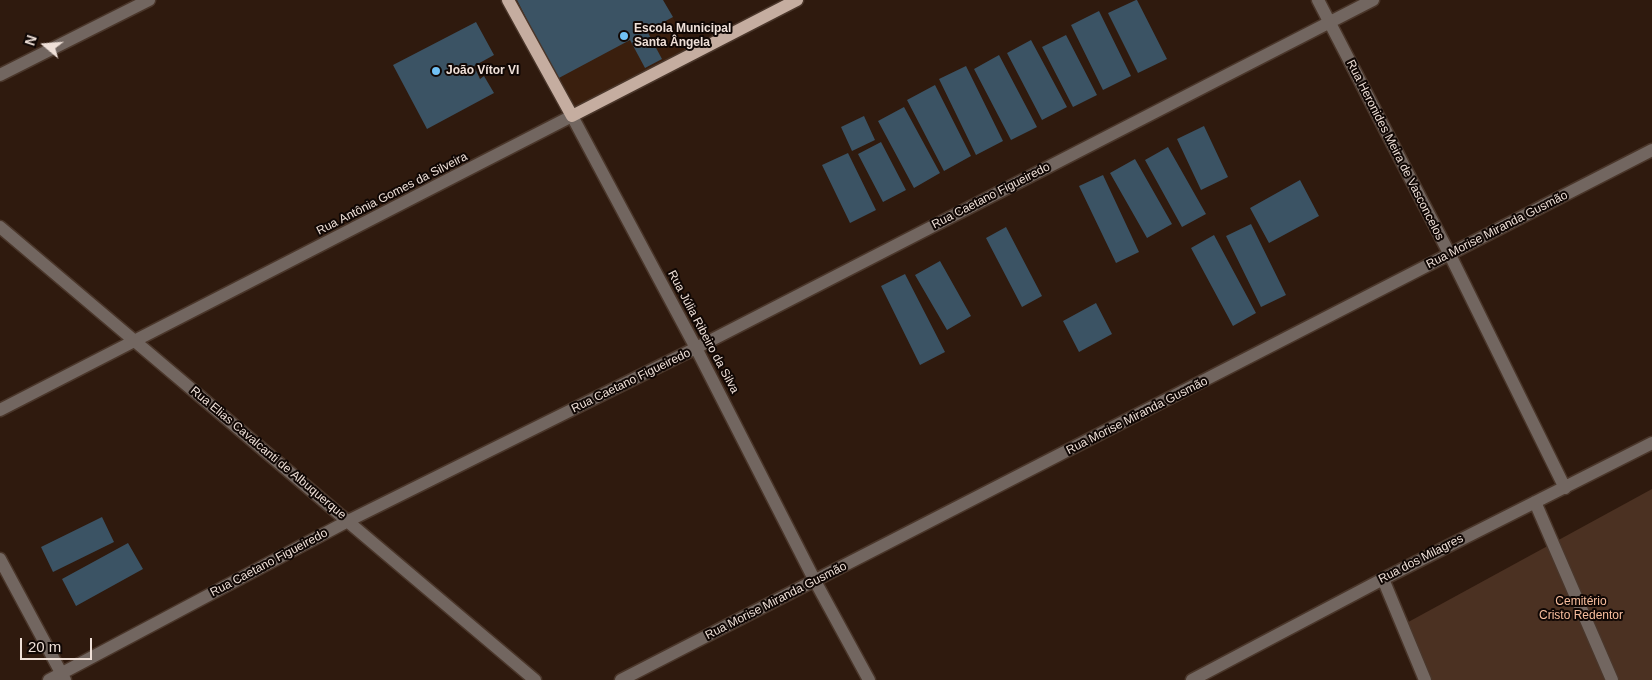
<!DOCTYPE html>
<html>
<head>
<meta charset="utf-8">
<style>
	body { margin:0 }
	#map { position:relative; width:1652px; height:680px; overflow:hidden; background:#2f1a0e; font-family:Helvetica,sans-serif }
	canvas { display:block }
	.north { position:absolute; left:20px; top:20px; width:50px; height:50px; -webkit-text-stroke:4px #100704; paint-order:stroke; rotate:288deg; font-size:14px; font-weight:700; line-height:20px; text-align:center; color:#efe0d8 }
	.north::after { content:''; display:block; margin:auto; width:18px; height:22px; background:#efe0d8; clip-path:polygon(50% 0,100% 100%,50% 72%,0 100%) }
	.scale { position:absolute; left:20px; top:638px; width:72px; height:22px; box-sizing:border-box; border:2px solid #efe0d8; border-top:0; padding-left:6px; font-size:15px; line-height:18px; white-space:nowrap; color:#efe0d8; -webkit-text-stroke:4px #100704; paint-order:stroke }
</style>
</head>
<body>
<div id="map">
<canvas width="1652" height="680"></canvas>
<div class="north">N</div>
<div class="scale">20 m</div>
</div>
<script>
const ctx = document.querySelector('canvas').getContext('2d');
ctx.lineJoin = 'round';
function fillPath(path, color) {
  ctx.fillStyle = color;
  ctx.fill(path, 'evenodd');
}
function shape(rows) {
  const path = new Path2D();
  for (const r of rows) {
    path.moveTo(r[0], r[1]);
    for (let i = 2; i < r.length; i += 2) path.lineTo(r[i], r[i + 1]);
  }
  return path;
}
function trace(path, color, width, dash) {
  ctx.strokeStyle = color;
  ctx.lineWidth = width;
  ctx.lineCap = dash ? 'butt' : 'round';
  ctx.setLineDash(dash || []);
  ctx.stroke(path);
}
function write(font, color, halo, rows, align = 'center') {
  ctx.font = font + ' Helvetica,sans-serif';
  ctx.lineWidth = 4;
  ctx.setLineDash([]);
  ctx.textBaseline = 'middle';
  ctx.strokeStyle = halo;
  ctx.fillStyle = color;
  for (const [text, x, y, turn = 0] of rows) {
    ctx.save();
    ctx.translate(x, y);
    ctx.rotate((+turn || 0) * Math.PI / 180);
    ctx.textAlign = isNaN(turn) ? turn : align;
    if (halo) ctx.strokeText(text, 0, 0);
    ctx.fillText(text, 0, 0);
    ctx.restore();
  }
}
const built = shape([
	[517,0,663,0,691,50,568,116,511,3]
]);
const green = shape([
	[1652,489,1652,680,1428,680,1401,626]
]);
const building = shape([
	[517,0,663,0,673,17,647,31,662,59,645,68,630,40,557,79],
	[1136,0,1137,0,1167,59,1138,73,1108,13],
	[1099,11,1131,76,1103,90,1071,25],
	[476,22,494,55,474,66,480,79,484,76,494,93,427,129,393,65],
	[1066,35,1097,95,1073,107,1042,47],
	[1031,40,1067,107,1042,120,1007,53],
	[999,55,1037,127,1011,140,974,69],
	[966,66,1003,141,976,155,939,79],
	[935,85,971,156,944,171,907,100],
	[904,107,940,173,914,188,878,121],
	[864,116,875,140,852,151,841,127],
	[1204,126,1228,177,1201,190,1177,139],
	[881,142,906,190,883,202,858,154],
	[1168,147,1206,214,1182,227,1145,160],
	[848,153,876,210,850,223,822,165],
	[1135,159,1172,224,1147,238,1110,173],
	[1103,175,1139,252,1116,263,1079,186],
	[1300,180,1319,216,1269,243,1250,208],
	[1251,224,1286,295,1261,307,1226,236],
	[1006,227,1042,296,1022,307,986,238],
	[1214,235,1256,313,1233,326,1191,248],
	[940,261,971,316,947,330,915,275],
	[905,274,945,352,920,365,881,286],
	[1096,303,1112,334,1079,352,1063,321],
	[102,517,114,542,53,572,41,547],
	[128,543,143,569,76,606,62,579]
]);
const minor = shape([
	[1318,0,1450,255,1565,488],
	[0,75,149,0],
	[0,227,535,680],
	[0,410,572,116,696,348,815,581,869,680],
	[1535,502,1612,680],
	[0,559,65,680],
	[1383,579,1425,680],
	[49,680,348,521,696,348,1373,0],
	[621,680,1652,150],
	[1192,680,1383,579,1652,443]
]);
const major = shape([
	[508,0,572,116,797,0]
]);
const markers = [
	[624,36,5,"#71c1f5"],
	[436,71,5,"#71c1f5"]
];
const poiNames = [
	["Escola Municipal",634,29],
	["Santa Ângela",634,43],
	["João Vítor VI",446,71]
];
const streetNames = [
	["Rua Heronides Meira de Vasconcelos",1395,150,63],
	["Rua Antônia Gomes da Silveira",392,194,-27],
	["Rua Caetano Figueiredo",991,196,-27],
	["Rua Morise Miranda Gusmão",1497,230,-27],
	["Rua Júlia Ribeiro da Silva",703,332,62],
	["Rua Caetano Figueiredo",631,381,-26],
	["Rua Morise Miranda Gusmão",1137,416,-27],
	["Rua Elias Cavalcanti de Albuquerque",268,453,40],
	["Rua dos Milagres",1421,559,-27],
	["Rua Caetano Figueiredo",269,563,-28],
	["Rua Morise Miranda Gusmão",776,601,-27]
];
const parkNames = [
	["Cemitério",1581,602],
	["Cristo Redentor",1581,616]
];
fillPath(built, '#3a1f0e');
fillPath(green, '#4b3122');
fillPath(building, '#3b5364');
trace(minor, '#4a362a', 15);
trace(major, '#4a362a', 15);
trace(minor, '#726660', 12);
trace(major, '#c5ada0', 12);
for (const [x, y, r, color] of markers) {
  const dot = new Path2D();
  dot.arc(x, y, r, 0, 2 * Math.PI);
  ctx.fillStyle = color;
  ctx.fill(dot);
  trace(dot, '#100704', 2);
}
write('bold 12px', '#efe0d8', '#100704', poiNames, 'left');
write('12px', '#efe0d8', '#100704', streetNames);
write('12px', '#f8be9e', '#100704', parkNames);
</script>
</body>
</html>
